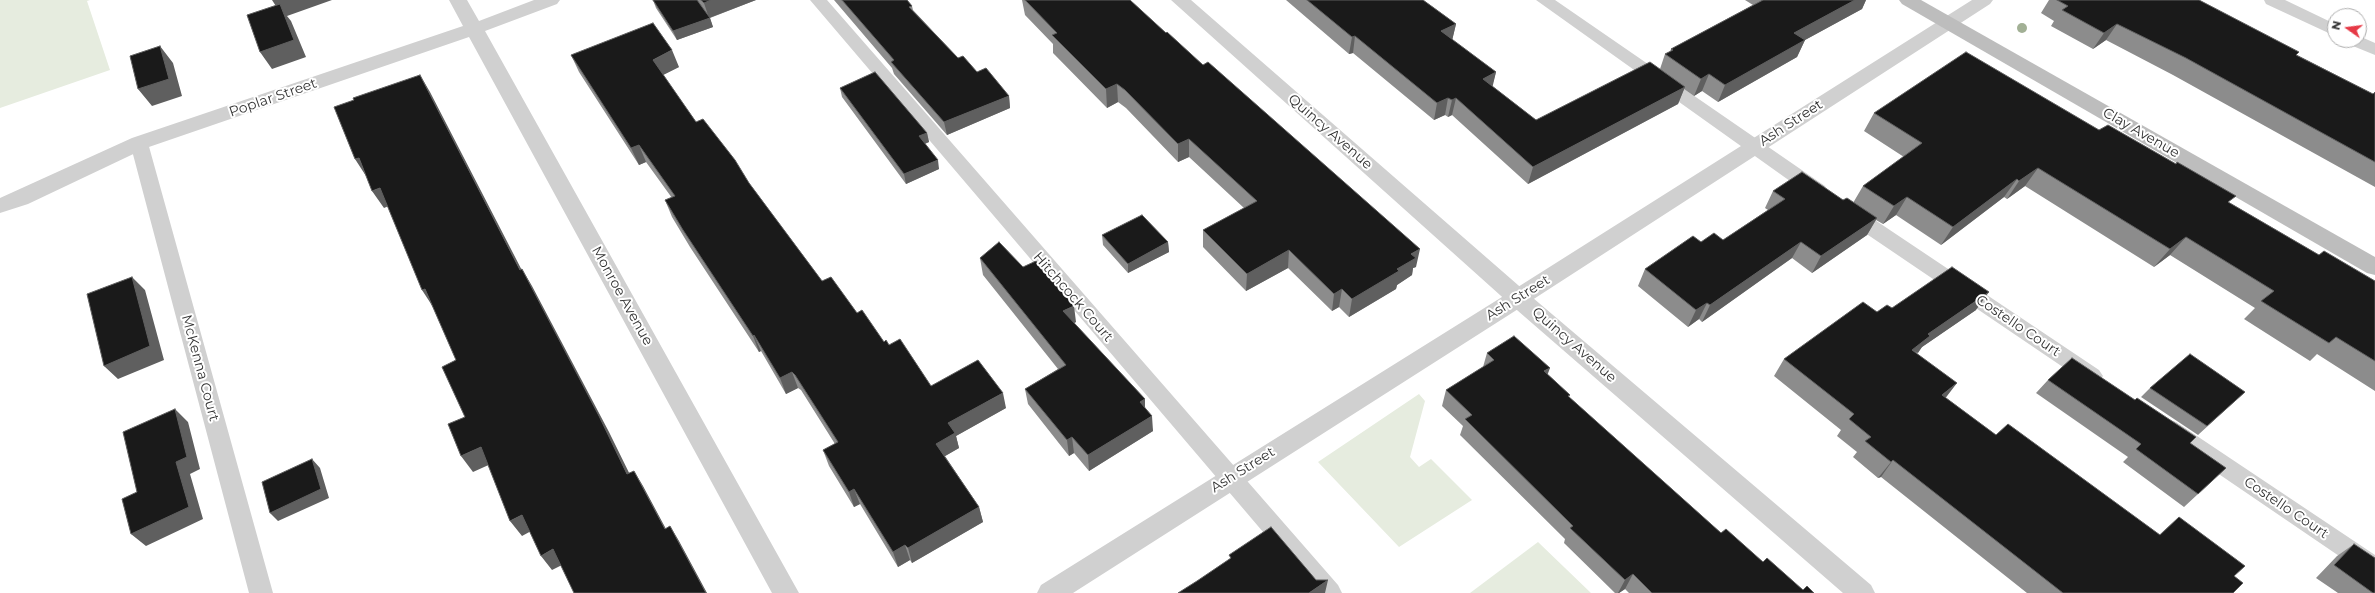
<!DOCTYPE html>
<html>
<head>
<meta charset="utf-8">
<style>
	body { margin:0 }
	#map { position:relative; width:2375px; height:593px; overflow:hidden; background:#fff; font-family:Montserrat,sans-serif }
	canvas { display:block }
	.north { position:absolute; left:2327px; top:8px; width:40px; height:40px; box-sizing:border-box; background:#fff; border:1px solid #adadad; border-radius:50%; rotate:284deg; font-size:11px; font-weight:700; line-height:16px; text-align:center; color:#333 }
	.north::after { content:''; display:block; margin:auto; width:14px; height:18px; background:#e63946; clip-path:polygon(50% 0,100% 100%,50% 72%,0 100%) }
</style>
</head>
<body>
<div id="map">
<canvas width="2375" height="593"></canvas>
<div class="north">N</div>
</div>
<script>
const ctx = document.querySelector('canvas').getContext('2d');
ctx.lineJoin = 'round';
function fillPath(path, color) {
  ctx.fillStyle = color;
  ctx.fill(path, 'evenodd');
}
function shape(rows) {
  const path = new Path2D();
  for (const r of rows) {
    path.moveTo(r[0], r[1]);
    for (let i = 2; i < r.length; i += 2) path.lineTo(r[i], r[i + 1]);
  }
  return path;
}
function trace(path, color, width, dash) {
  ctx.strokeStyle = color;
  ctx.lineWidth = width;
  ctx.lineCap = dash ? 'butt' : 'round';
  ctx.setLineDash(dash || []);
  ctx.stroke(path);
}
function write(font, color, halo, rows, align = 'center') {
  ctx.font = font + ' Montserrat,sans-serif';
  ctx.lineWidth = 4;
  ctx.setLineDash([]);
  ctx.textBaseline = 'middle';
  ctx.strokeStyle = halo;
  ctx.fillStyle = color;
  for (const [text, x, y, turn = 0] of rows) {
    ctx.save();
    ctx.translate(x, y);
    ctx.rotate((+turn || 0) * Math.PI / 180);
    ctx.textAlign = isNaN(turn) ? turn : align;
    if (halo) ctx.strokeText(text, 0, 0);
    ctx.fillText(text, 0, 0);
    ctx.restore();
  }
}
const green = shape([
	[0,0,90,0,87,1,110,70,0,108],
	[1419,394,1425,401,1410,457,1419,467,1431,459,1472,500,1399,547,1318,462],
	[1538,542,1591,593,1470,593]
]);
const service = shape([
	[810,0,827,0,1338,585,1342,593,1315,593,810,0],
	[1536,0,1555,0,1825,186,1827,191,1825,196,1818,198,1811,196,1536,0],
	[2264,0,2285,0,2335,24,2335,36,2266,4,2264,0],
	[2359,36,2375,43,2375,55,2348,44,2346,40,2359,40,2359,36],
	[139,137,145,139,148,143,273,593,249,593,130,143,133,139,139,137],
	[1850,206,1857,208,2099,370,2103,376,2099,382,2092,384,2085,382,1843,218,1841,213,1843,208,1850,206],
	[2168,419,2176,422,2375,555,2375,579,2367,575,2160,434,2157,428,2160,422,2168,419]
]);
const minor = shape([
	[449,0,467,0,479,21,534,0,560,0,557,4,485,31,799,593,772,593,469,37,146,148,28,204,0,213,0,198,132,138,463,26,449,0],
	[1171,0,1191,0,1526,292,1871,585,1875,593,1843,593,1510,304,1171,0]
]);
const tertiary = shape([
	[1972,0,1993,0,1990,4,1526,304,1073,593,1037,593,1041,585,1510,292,1972,0]
]);
const secondary = shape([
	[1899,0,1921,0,2375,257,2375,275,2367,273,1902,4,1899,0]
]);
const trees = [
	[2022,28]
];
const wall = shape([
	[653,0,756,0,710,18,713,27,677,40,656,8],
	[834,0,907,0,912,6,913,10,958,58,1009,96,1010,108,947,135,894,74,892,68],
	[1022,0,1130,0,1416,267,1413,268,1412,275,1397,285,1396,289,1349,317,1339,307,1332,311,1288,268,1246,291,1203,247,1203,230,1244,208,1189,157,1178,162,1126,108,1118,102,1107,108,1053,53,1053,44,1025,15],
	[1286,0,1423,0,1456,24,1452,40,1496,72,1492,86,1536,120,1660,69,1665,54,1670,52,1671,49,1753,5,1745,0,1866,0,1862,9,1805,40,1797,57,1718,102,1702,91,1694,96,1684,89,1678,104,1528,184,1452,115,1448,117,1445,115,1434,120,1353,53,1349,54],
	[2049,0,2199,0,2297,55,2373,94,2375,92,2375,187,2173,75,2106,40,2093,49,2051,26,2054,21,2041,13],
	[571,55,679,67,663,75,696,122,749,183,822,281,857,313,884,342,889,345,931,386,1006,408,956,436,959,448,945,456,979,507,983,522,912,563,910,560,898,567,860,504,854,507,829,466,823,450,835,444,801,390,798,388,786,394,761,351,759,352,690,247,672,217,665,200,672,198,646,162,639,165,579,72],
	[840,88,927,133,929,142,925,144,939,169,906,184,842,97],
	[1874,113,2099,130,2230,203,2319,255,2375,281,2375,391,2317,354,2310,361,2244,319,2255,308,2170,255,2154,267,2025,186,2007,199,2004,197,1941,245,1896,215,1883,224,1876,220,1867,235,1812,273,1792,258,1702,322,1699,319,1688,327,1638,286,1645,269,1701,242,1723,240,1768,210,1765,208,1773,191,1843,200,1853,203,1863,186,1904,157,1864,131],
	[1102,235,1168,242,1169,252,1128,273,1103,245],
	[980,258,1023,267,1076,322,1074,323,1145,399,1145,407,1153,431,1089,471,1074,453,1069,456,1028,404,1025,389,1058,369,983,275],
	[1892,308,1976,310,1922,347,1917,353,1946,398,1996,435,2159,535,2179,517,2234,576,2233,593,2027,593,1881,477,1878,478,1853,457,1857,452,1837,436,1841,430,1774,376,1784,359,1877,312],
	[1487,353,1547,374,1570,395,1569,397,1721,533,1803,590,1814,593,1629,593,1625,589,1619,593,1615,593,1564,543,1565,539,1460,435,1463,426,1442,406,1446,390,1483,367],
	[2048,380,2190,443,2198,494,2184,507,2123,462,2128,457,2036,393],
	[2150,388,2245,392,2198,435,2141,397],
	[2354,544,2375,593,2338,593,2316,578,2337,556]
]);
const shadedWall = shape([
	[272,0,332,0,287,16,291,21,306,57,272,69,260,52,283,17],
	[711,0,756,0,709,18,704,3],
	[1855,0,1866,0,1862,9,1805,40,1797,57,1718,102,1725,85,1794,33],
	[710,18,713,27,677,40,673,31],
	[1456,24,1452,41,1441,31],
	[2117,24,2106,40,2093,49,2104,33],
	[1355,36,1353,53,1349,54,1352,37],
	[160,46,173,63,182,96,152,106,138,89],
	[672,50,679,67,659,77,653,60],
	[1496,72,1492,89,1483,79],
	[1709,74,1702,91,1694,96,1701,79],
	[420,75,430,92,530,286,520,270],
	[1117,84,1118,102,1107,108,1106,89],
	[1685,87,1678,104,1528,184,1533,167],
	[1009,96,1010,108,947,135,944,122],
	[1448,98,1445,115,1434,120,1437,103],
	[1456,98,1452,115,1448,117,1452,100],
	[927,133,929,142,921,145,919,136],
	[1189,139,1189,157,1178,162,1178,144],
	[639,145,646,162,639,165,631,148],
	[359,158,366,176,355,159],
	[938,160,939,169,906,184,904,174],
	[2038,168,2025,186,2007,199,2019,181],
	[2017,179,2004,197,1941,245,1953,227],
	[380,188,391,205,384,208,372,191],
	[1907,197,1896,215,1883,224,1894,206],
	[1877,218,1867,235,1812,273,1821,256],
	[2186,237,2170,255,2154,267,2170,249],
	[1168,242,1169,252,1128,273,1128,264],
	[1801,242,1792,258,1702,322,1710,305],
	[1420,249,1416,267,1413,268,1412,275,1397,285,1396,289,1349,317,1352,299,1397,269,1411,254],
	[1289,250,1288,268,1246,291,1247,274],
	[522,269,532,286,609,432,637,489,627,474],
	[132,277,145,290,164,360,118,379,104,366],
	[425,289,433,307,422,290],
	[1342,289,1339,307,1332,311,1334,294],
	[1989,292,1976,310,1922,347,1918,353,1912,350,1928,334],
	[1707,303,1699,319,1688,327,1696,310],
	[1074,306,1076,322,1065,328,1063,311],
	[754,335,761,351,759,352,753,336],
	[1550,368,1544,384,1544,371],
	[792,372,798,388,786,394,780,378],
	[1957,383,1944,400,1942,395],
	[1003,393,1006,408,956,436,959,448,940,459,936,444,948,423],
	[1145,399,1145,415,1140,402],
	[175,409,188,422,200,469,190,474,203,519,146,546,131,534,176,462],
	[1152,416,1153,431,1089,471,1088,455],
	[1072,437,1074,453,1069,456,1067,440],
	[481,447,493,463,473,472,461,456],
	[312,459,320,468,329,498,278,521,270,513],
	[1893,460,1881,477,1878,478,1891,462],
	[634,471,643,486,674,544,665,529],
	[854,489,860,504,854,507,849,492],
	[979,507,983,522,912,563,908,548],
	[522,515,533,530,522,536,510,521],
	[670,526,679,541,707,593,706,593],
	[905,545,910,560,898,567,893,552],
	[553,549,564,564,552,570,541,556],
	[1633,574,1625,589,1619,593,1618,593,1625,580],
	[1328,580,1325,593,1309,593]
]);
const building = shape([
	[653,0,697,0,710,18,673,31,653,0],
	[701,0,711,0,704,3,701,0],
	[842,0,907,0,912,6,909,7,958,58,963,56,977,72,986,68,1009,96,944,122,891,62,894,60,842,0],
	[1025,0,1130,0,1166,33,1167,32,1203,65,1208,62,1420,249,1411,254,1416,258,1397,269,1399,271,1352,299,1342,289,1334,294,1289,250,1247,274,1203,230,1257,201,1189,139,1178,144,1125,90,1117,84,1106,89,1052,35,1057,33,1025,0],
	[1307,0,1423,0,1456,24,1441,31,1496,72,1483,79,1536,120,1650,62,1685,87,1533,167,1456,98,1452,100,1448,98,1437,103,1355,36,1352,37,1307,0],
	[1763,0,1855,0,1794,33,1805,40,1725,85,1709,74,1701,79,1665,54,1673,50,1671,49,1763,0],
	[2057,0,2199,0,2299,52,2296,55,2373,94,2375,92,2375,162,2186,58,2117,24,2104,33,2062,10,2068,6,2057,0],
	[280,4,294,40,260,52,247,15,280,4],
	[653,23,672,50,653,60,696,122,703,119,735,160,749,183,822,281,831,277,857,313,862,310,884,342,886,340,889,345,900,339,931,386,978,360,1003,393,948,423,955,433,936,444,979,507,908,548,905,545,893,552,854,489,849,492,823,450,838,442,795,375,792,372,780,378,754,335,753,336,683,230,665,200,675,196,639,145,631,148,571,55,653,23],
	[160,46,169,79,138,89,130,56,160,46],
	[1966,52,2099,130,2108,125,2176,164,2177,162,2236,196,2228,202,2319,255,2324,251,2375,281,2375,361,2336,337,2329,343,2261,301,2274,291,2186,237,2170,249,2038,168,2019,181,2017,179,1953,227,1907,197,1894,206,1863,186,1922,143,1874,113,1966,52],
	[875,72,927,133,919,136,938,160,904,174,840,88,875,72],
	[420,75,520,270,522,269,599,416,627,474,634,471,665,529,670,526,706,593,574,593,553,549,541,556,522,515,510,521,481,447,461,456,448,424,465,417,442,367,456,360,425,289,422,290,380,188,372,191,359,158,355,159,334,107,354,100,353,98,420,75],
	[1802,172,1843,200,1847,198,1877,218,1821,256,1801,242,1710,305,1707,303,1696,310,1645,269,1693,236,1701,242,1714,233,1723,240,1785,199,1773,191,1802,172],
	[1142,215,1168,242,1128,264,1102,235,1142,215],
	[999,242,1023,267,1036,261,1074,306,1063,311,1145,399,1140,402,1152,416,1088,455,1072,437,1067,440,1025,389,1066,365,980,258,999,242],
	[1952,267,1989,292,1928,334,1930,336,1912,350,1957,383,1942,395,1996,435,2008,424,2160,535,2179,517,2245,566,2234,576,2243,583,2233,593,2063,593,1893,460,1891,462,1865,441,1871,437,1849,419,1854,414,1784,359,1863,302,1877,312,1887,305,1892,308,1952,267],
	[132,277,150,346,104,366,87,294,132,277],
	[1514,336,1550,368,1544,371,1570,395,1568,396,1721,533,1726,529,1763,562,1767,558,1803,590,1807,586,1814,593,1652,593,1633,574,1625,580,1570,528,1573,526,1465,419,1472,415,1446,390,1494,360,1487,353,1514,336],
	[2190,354,2245,392,2207,426,2150,388,2190,354],
	[2072,358,2135,400,2137,398,2196,437,2190,443,2226,468,2198,494,2136,449,2141,444,2048,380,2072,358],
	[175,409,187,457,176,462,189,507,131,534,122,499,137,492,123,432,175,409],
	[312,459,321,489,270,513,262,482,312,459],
	[1271,527,1316,580,1328,580,1309,593,1178,593,1197,581,1231,558,1229,555,1271,527],
	[2354,544,2375,558,2375,593,2373,593,2334,565,2354,544]
]);
const streetNames = [
	["Poplar Street",273,98,-19],
	["Ash Street",1791,123,-33],
	["Quincy Avenue",1330,132,41],
	["Clay Avenue",2141,133,30],
	["Monroe Avenue",622,296,61],
	["Hitchcock Court",1073,297,49],
	["Ash Street",1518,298,-32],
	["Costello Court",2018,326,34],
	["Quincy Avenue",1574,345,41],
	["McKenna Court",200,368,75],
	["Ash Street",1243,470,-32],
	["Costello Court",2286,508,34]
];
fillPath(green, '#e6ecdf');
fillPath(service, '#d0d0d0');
fillPath(minor, '#d0d0d0');
fillPath(tertiary, '#d0d0d0');
fillPath(secondary, '#bdbdbd');
ctx.fillStyle = '#a2b095';
for (const [x, y] of trees) {
  ctx.beginPath();
  ctx.arc(x, y, 5, 0, 2 * Math.PI);
  ctx.fill();
}
fillPath(wall, '#8c8c8c');
fillPath(shadedWall, '#5f5f5f');
fillPath(building, '#1a1a1a');
trace(building, '#5f5f5f', 1);
write('14px', '#333', '#fff', streetNames);
</script>
</body>
</html>
